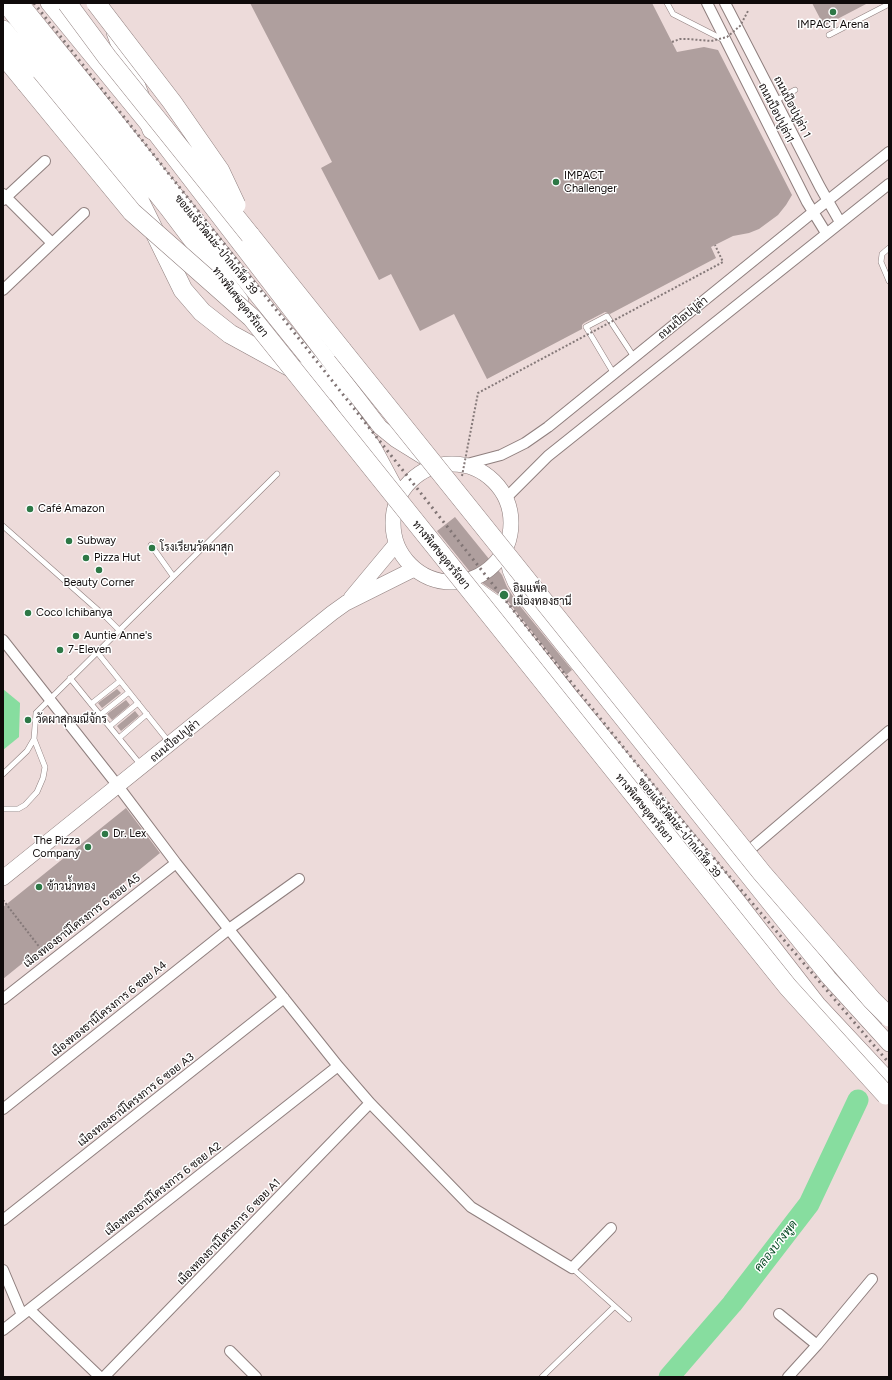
<!DOCTYPE html>
<html>
<head>
<meta charset="utf-8">
<style>
	body { margin:0 }
	#map { position:relative; width:892px; height:1380px; overflow:hidden; background:#eddbda; font-family:Figtree,sans-serif }
	canvas { display:block }
	.frame { position:absolute; inset:0; border:4px solid #0f0a0a; pointer-events:none }
</style>
</head>
<body>
<div id="map">
<canvas width="892" height="1380"></canvas>
<div class="frame"></div>
</div>
<script>
const ctx = document.querySelector('canvas').getContext('2d');
ctx.lineJoin = 'round';
function fillPath(path, color) {
  ctx.fillStyle = color;
  ctx.fill(path, 'evenodd');
}
function shape(rows) {
  const path = new Path2D();
  for (const r of rows) {
    if (r.length === 3) {
      path.moveTo(r[0] + r[2], r[1]);
      path.arc(r[0], r[1], r[2], 0, 2 * Math.PI);
      continue;
    }
    path.moveTo(r[0], r[1]);
    for (let i = 2; i < r.length; i += 2) path.lineTo(r[i], r[i + 1]);
  }
  return path;
}
function trace(path, color, width, dash) {
  ctx.strokeStyle = color;
  ctx.lineWidth = width;
  ctx.lineCap = dash ? 'butt' : 'round';
  ctx.setLineDash(dash || []);
  ctx.stroke(path);
}
function write(font, color, halo, rows, align = 'center') {
  ctx.font = font + ' Figtree,Sarabun,sans-serif';
  ctx.lineWidth = 3;
  ctx.setLineDash([]);
  ctx.textBaseline = 'middle';
  ctx.strokeStyle = halo;
  ctx.fillStyle = color;
  for (const [text, x, y, turn = 0] of rows) {
    ctx.save();
    ctx.translate(x, y);
    ctx.rotate((+turn || 0) * Math.PI / 180);
    ctx.textAlign = isNaN(turn) ? turn : align;
    if (halo) ctx.strokeText(text, 0, 0);
    ctx.fillText(text, 0, 0);
    ctx.restore();
  }
}
const water = shape([
	[3,689,20,703,19,737,3,750]
]);
const river = shape([
	[669,1377,732,1304,809,1204,858,1100]
]);
const building = shape([
	[250,3,652,3,677,52,704,47,718,50,792,195,786,205,778,215,759,229,749,233,733,236,711,247,716,258,610,314,605,312,584,323,582,325,582,329,487,379,454,314,420,331,391,274,379,280,321,168,332,162],
	[812,3,868,3,824,26],
	[455,517,502,575,507,587,516,601,572,670,566,675,507,600,475,578,437,531],
	[117,689,121,693,102,708,98,703],
	[126,700,130,705,112,720,107,714],
	[135,711,139,716,121,731,117,726],
	[126,808,160,853,46,946,45,945,3,979,3,907]
]);
const path = shape([
	[3,900,44,953]
]);
const lane = shape([
	[667,3,673,14,724,40],
	[829,35,889,4],
	[775,101,795,90],
	[889,248,882,254,881,262,889,281],
	[614,374,586,327,607,316,634,357],
	[3,526,107,618,119,630],
	[151,545,173,576],
	[97,652,169,742],
	[70,678,140,764],
	[91,704,120,681],
	[100,715,129,692],
	[110,726,138,703],
	[119,738,147,714],
	[3,774,27,751,34,739,36,713,277,474],
	[3,809,18,809,25,805,37,792,43,778,45,767,34,739],
	[572,1268,629,1319],
	[542,1377,614,1307]
]);
const street = shape([
	[707,3,807,202,826,233],
	[725,3,820,187,840,222],
	[3,194,52,243],
	[3,200,45,161],
	[3,290,84,213],
	[467,464,501,455,525,443,548,427,812,213,889,152],
	[507,497,548,456,889,184],
	[3,640,118,786,176,863,338,1066,370,1103,471,1207,572,1268,611,1228],
	[746,853,889,731],
	[3,999,176,863],
	[3,1109,229,929,299,879],
	[3,1220,284,998],
	[3,1270,22,1315],
	[30,1310,100,1377],
	[779,1314,817,1345],
	[3,1330,338,1066],
	[230,1351,256,1377],
	[104,1377,370,1103],
	[788,1377,817,1345,872,1279]
]);
const secondary = shape([
	[21,3,334,391,373,446,396,489],
	[48,3,152,130,380,427,396,440,425,458],
	[452,523,59],
	[508,560,510,570,515,582,523,595,829,978,889,1044],
	[473,587,500,606,572,698,710,865,818,1004,889,1080],
	[351,598,396,544],
	[3,878,332,613,346,603,414,569]
]);
const highway = shape([
	[6,3,169,208,239,301],
	[3,30,137,196,183,290,202,312,230,334,334,391],
	[116,32,152,130],
	[3,55,26,83],
	[250,235,342,350]
]);
const rail = shape([
	[34,3,502,596,689,829,889,1063]
]);
const pathBridge = shape([
	[672,42,680,39,688,39,711,41,727,37,740,26,748,11],
	[462,476,478,393,723,262,715,245]
]);
const highwayBridge = shape([
	[67,3,107,57,250,235],
	[96,3,172,102,220,171,236,205],
	[26,83,132,212,252,318,788,987,886,1095],
	[342,350,762,873,872,1000,889,1017]
]);
const markers = [
	[833,12,4,"#2d7846"],
	[556,182,4,"#2d7846"],
	[30,509,4,"#2d7846"],
	[69,541,4,"#2d7846"],
	[152,548,4,"#2d7846"],
	[86,558,4,"#2d7846"],
	[99,570,4,"#2d7846"],
	[504,595,5,"#2d7846"],
	[28,613,4,"#2d7846"],
	[76,636,4,"#2d7846"],
	[60,650,4,"#2d7846"],
	[28,720,4,"#2d7846"],
	[105,834,4,"#2d7846"],
	[88,847,4,"#2d7846"],
	[39,887,4,"#2d7846"]
];
const poiNames = [
	["IMPACT Arena",833,25,"center"],
	["IMPACT",564,176],
	["Challenger",564,189],
	["Café Amazon",38,509],
	["Subway",77,541],
	["โรงเรียนวัดผาสุก",160,548],
	["Pizza Hut",94,558],
	["Beauty Corner",99,583,"center"],
	["อิมแพ็ค",513,589],
	["เมืองทองธานี",513,602],
	["Coco Ichibanya",36,613],
	["Auntie Anne's",84,636],
	["7-Eleven",68,650],
	["วัดผาสุกมณีจักร",36,720],
	["Dr. Lex",113,834],
	["The Pizza",80,841,"right"],
	["Company",80,854,"right"],
	["ข้าวน้ำทอง",47,887]
];
const streetNames = [
	["ถนนป๊อปปูล่า 1",792,107,63],
	["ถนนป๊อปปูล่า1",776,113,63],
	["ซอยแจ้งวัฒนะ-ปากเกร็ด 39",216,245,51],
	["ทางพิเศษอุดรรัถยา",240,302,53],
	["ถนนป๊อปปูล่า",683,318,-39],
	["ทางพิเศษอุดรรัถยา",441,555,51],
	["ถนนป๊อปปูล่า",175,741,-39],
	["ทางพิเศษอุดรรัถยา",644,808,51],
	["ซอยแจ้งวัฒนะ-ปากเกร็ด 39",679,828,51],
	["เมืองทองธานีโครงการ 6 ซอย A5",82,921,-38],
	["เมืองทองธานีโครงการ 6 ซอย A4",109,1009,-39],
	["เมืองทองธานีโครงการ 6 ซอย A3",136,1100,-38],
	["เมืองทองธานีโครงการ 6 ซอย A2",163,1189,-38],
	["เมืองทองธานีโครงการ 6 ซอย A1",229,1232,-46]
];
const waterNames = [
	["คลองบางพูด",776,1246,-52]
];
fillPath(water, '#87dd9f');
trace(river, '#87dd9f', 21);
fillPath(building, '#af9f9e');
trace(lane, '#8f7f7e', 6);
trace(street, '#8f7f7e', 12);
trace(secondary, '#8f7f7e', 16);
trace(highway, '#8f7f7e', 20);
trace(path, '#857979', 2, [2, 2]);
trace(lane, '#fff', 5);
trace(street, '#fff', 10);
trace(secondary, '#fff', 15);
trace(highway, '#fff', 19);
trace(rail, '#817575', 3, [2, 4]);
trace(highwayBridge, '#8f7f7e', 20, []);
trace(pathBridge, '#857979', 2, [2, 2]);
trace(highwayBridge, '#fff', 19);
for (const [x, y, r, color] of markers) {
  const dot = new Path2D();
  dot.arc(x, y, r, 0, 2 * Math.PI);
  ctx.fillStyle = color;
  ctx.fill(dot);
  trace(dot, '#fff', 1.5);
}
write('11px', '#0f0a0a', '#fff', poiNames, 'left');
write('11px', '#0f0a0a', '#fff', streetNames);
write('italic 12px', '#074a23', '#fff', waterNames);
</script>
</body>
</html>
